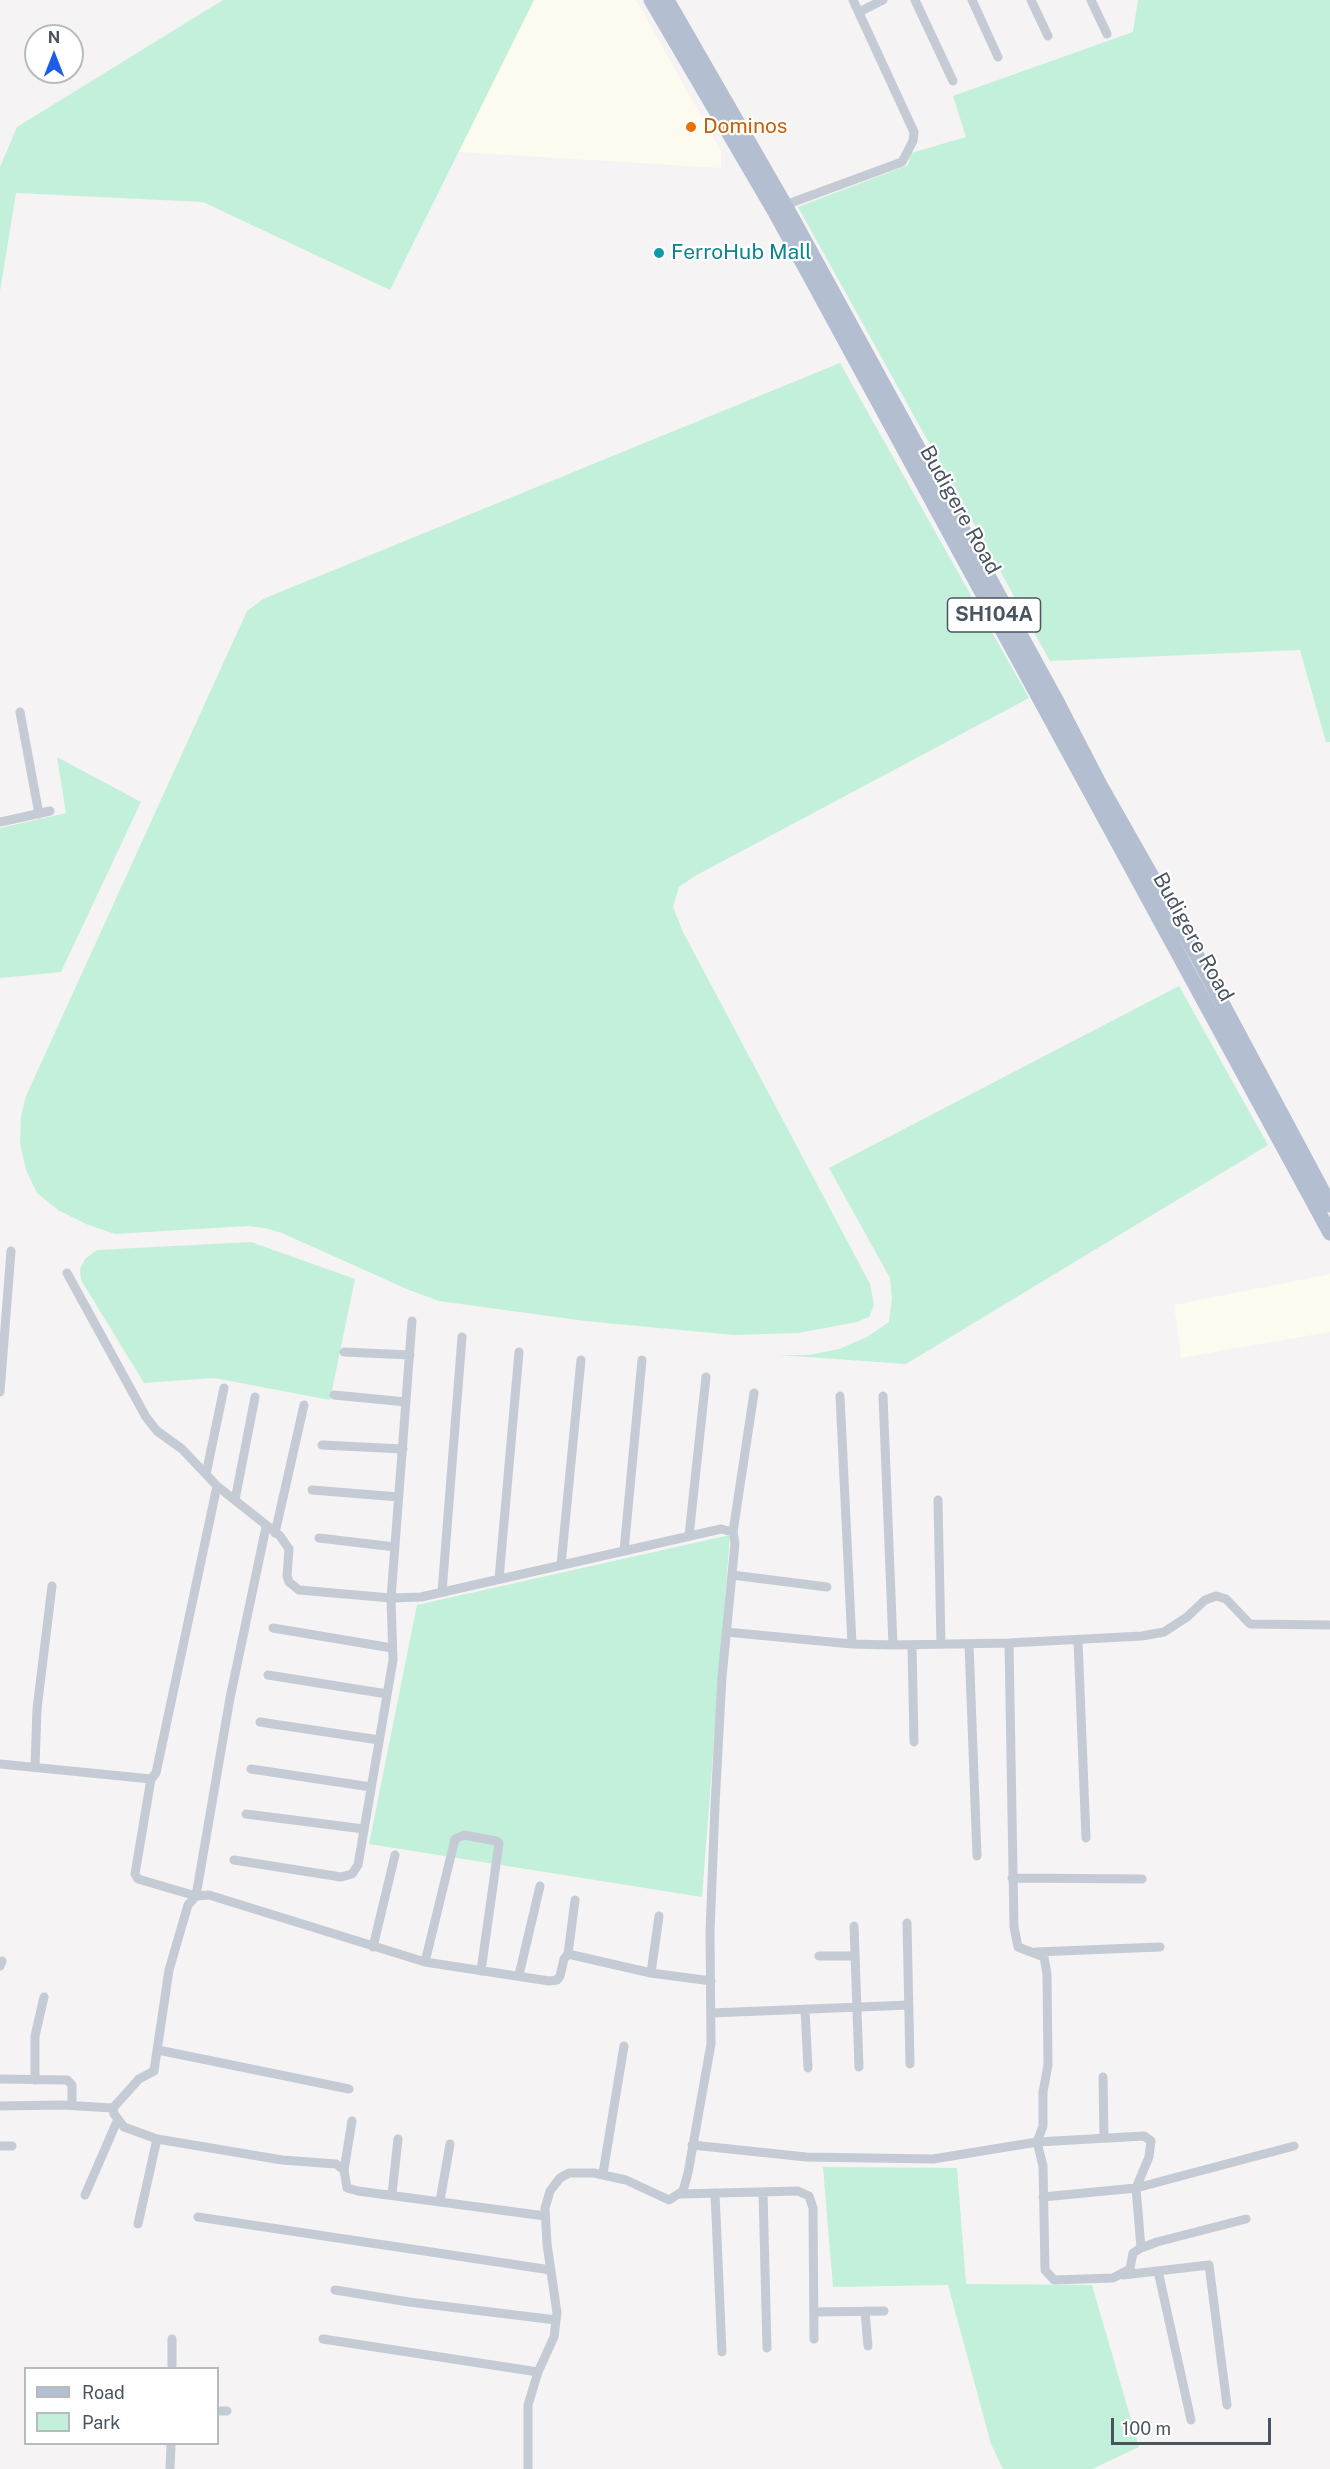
<!DOCTYPE html>
<html>
<head>
<meta charset="utf-8">
<style>
	body { margin:0 }
	#map { position:relative; width:1330px; height:2469px; overflow:hidden; background:#f5f3f3; font-family:"Public Sans",sans-serif }
	canvas { display:block }
	.legend { position:absolute; left:24px; top:2367px; width:195px; height:78px; box-sizing:border-box; background:#fff; border:2px solid #b7babf; margin:0; padding:8px 10px; list-style:none; font-size:18px; color:#4a5360 }
	.legend li { display:flex; align-items:center; gap:12px; height:30px }
	.legend b { width:30px; border:2px solid #b7babf }
	.north { position:absolute; left:24px; top:24px; width:60px; height:60px; box-sizing:border-box; background:#fff; border:2px solid #b7babf; border-radius:50%; rotate:0deg; font-size:16px; font-weight:700; line-height:24px; text-align:center; color:#4a5360 }
	.north::after { content:''; display:block; margin:auto; width:21px; height:27px; background:#1b5de6; clip-path:polygon(50% 0,100% 100%,50% 72%,0 100%) }
	.scale { position:absolute; left:1111px; top:2418px; width:160px; height:27px; box-sizing:border-box; border:3px solid #4a5360; border-top:0; padding-left:8px; font-size:18px; line-height:21px; white-space:nowrap; color:#4a5360; -webkit-text-stroke:4px #fff; paint-order:stroke }
</style>
</head>
<body>
<div id="map">
<canvas width="1330" height="2469"></canvas>
<ul class="legend">
<li><b style="height:8px;background:#b3bfd0"></b>Road</li>
<li><b style="height:16px;background:#c3f0da"></b>Park</li>
</ul>
<div class="north">N</div>
<div class="scale">100 m</div>
</div>
<script>
const ctx = document.querySelector('canvas').getContext('2d');
ctx.lineJoin = 'round';
function fillPath(path, color) {
  ctx.fillStyle = color;
  ctx.fill(path, 'evenodd');
}
function shape(rows) {
  const path = new Path2D();
  for (const r of rows) {
    path.moveTo(r[0], r[1]);
    for (let i = 2; i < r.length; i += 2) path.lineTo(r[i], r[i + 1]);
  }
  return path;
}
function trace(path, color, width, dash) {
  ctx.strokeStyle = color;
  ctx.lineWidth = width;
  ctx.lineCap = dash ? 'butt' : 'round';
  ctx.setLineDash(dash || []);
  ctx.stroke(path);
}
function write(font, color, halo, rows, align = 'center') {
  ctx.font = font + ' "Public Sans",sans-serif';
  ctx.lineWidth = 4.5;
  ctx.setLineDash([]);
  ctx.textBaseline = 'middle';
  ctx.strokeStyle = halo;
  ctx.fillStyle = color;
  for (const [text, x, y, turn = 0] of rows) {
    ctx.save();
    ctx.translate(x, y);
    ctx.rotate((+turn || 0) * Math.PI / 180);
    ctx.textAlign = isNaN(turn) ? turn : align;
    if (halo) ctx.strokeText(text, 0, 0);
    ctx.fillText(text, 0, 0);
    ctx.restore();
  }
}
const commercial = shape([
	[534,0,636,0,721,151,721,168,457,152],
	[1330,1274,1330,1332,1181,1358,1174,1305]
]);
const green = shape([
	[223,0,534,0,390,290,203,202,16,193,0,291,0,167,17,127],
	[1138,0,1330,0,1330,742,1326,742,1300,650,1050,661,798,207,908,165,911,153,966,137,953,96,1133,32],
	[840,363,1029,698,695,876,679,887,673,907,683,932,870,1284,874,1305,869,1317,857,1322,798,1333,734,1335,585,1321,439,1301,409,1290,282,1233,265,1228,247,1226,115,1234,86,1224,58,1210,37,1193,26,1170,20,1143,21,1116,26,1096,247,611,263,599],
	[57,757,141,802,61,972,0,978,0,828,66,813],
	[1179,986,1268,1145,906,1364,779,1355,809,1355,839,1349,867,1337,889,1322,892,1298,890,1278,829,1168],
	[251,1242,355,1279,330,1400,214,1378,144,1383,81,1280,80,1269,85,1259,97,1250],
	[730,1535,702,1897,369,1844,417,1605],
	[823,2167,957,2168,966,2284,1092,2285,1139,2447,1092,2469,1003,2469,991,2444,948,2285,833,2287]
]);
const minor = shape([
	[915,0,953,81],
	[972,0,998,57],
	[1031,0,1048,36],
	[1091,0,1107,34],
	[859,12,883,0],
	[785,205,902,162,913,141,914,132,853,0],
	[20,712,39,814],
	[0,822,50,811],
	[67,1273,146,1417,157,1431,182,1449,217,1486,280,1536,289,1549,287,1576,289,1582,299,1590,391,1598,421,1597,721,1529,733,1532,735,1543,722,1677,715,1805,710,1932,711,2044,688,2173,683,2191,669,2200,626,2180,594,2173,569,2173,560,2178,550,2191,545,2208,547,2244,557,2313,554,2337,538,2372,528,2405,528,2469],
	[344,1352,410,1355],
	[0,1392,11,1251],
	[334,1395,406,1402],
	[840,1396,852,1644],
	[883,1396,893,1645],
	[322,1445,403,1449],
	[206,1474,224,1388],
	[312,1490,399,1497],
	[235,1500,255,1397],
	[938,1500,941,1644],
	[733,1532,754,1393],
	[275,1533,304,1405],
	[689,1536,706,1377],
	[319,1538,395,1547],
	[624,1551,642,1360],
	[561,1565,581,1360],
	[732,1575,827,1587],
	[499,1579,519,1352],
	[442,1592,462,1337],
	[273,1628,392,1648],
	[726,1632,852,1644,893,1645,1009,1643,1142,1636,1164,1632,1187,1617,1205,1600,1216,1596,1226,1599,1250,1624,1330,1625],
	[1078,1640,1086,1838],
	[1009,1643,1014,1927,1018,1947,1044,1957,1047,1974,1048,2065,1043,2092,1043,2126,1037,2142,1043,2166,1045,2270,1054,2280,1113,2278,1130,2269,1133,2253,1141,2248,1157,2242,1246,2219],
	[969,1644,977,1856],
	[912,1645,914,1742],
	[268,1675,387,1694],
	[260,1722,379,1740],
	[0,1764,151,1779,156,1773,217,1486],
	[35,1767,37,1709,52,1586],
	[251,1769,371,1787],
	[151,1779,135,1874,138,1879,196,1896,230,1698,266,1527],
	[246,1814,364,1829],
	[234,1860,341,1877,352,1874,358,1865,393,1660,391,1598,412,1321],
	[1012,1878,1142,1879],
	[907,1923,910,2064],
	[854,1926,859,2067],
	[373,1947,395,1855],
	[1036,1952,1160,1947],
	[568,1954,575,1900],
	[819,1956,855,1956],
	[425,1962,455,1839,464,1835,496,1841,499,1843,481,1971],
	[0,1966,2,1961],
	[651,1973,659,1916],
	[519,1975,540,1886],
	[805,2009,808,2068],
	[711,2013,909,2005],
	[158,2050,349,2089],
	[1103,2077,1104,2137],
	[0,2079,67,2080,72,2085,72,2105],
	[35,2080,35,2036,44,1997],
	[0,2106,62,2105,113,2108],
	[113,2108,139,2079,154,2071,169,1970,188,1905,196,1896,209,1895,425,1962,549,1981,557,1980,560,1976,564,1959,568,1954,651,1973,711,1981],
	[113,2108,114,2114,124,2127,157,2139,282,2160,336,2164,344,2170,347,2188,358,2191,545,2216],
	[692,2145,806,2157,933,2159,1037,2142,1144,2136,1151,2141,1149,2157,1136,2188,1141,2248],
	[0,2146,12,2146],
	[344,2170,352,2121],
	[603,2173,624,2046],
	[763,2192,767,2348],
	[715,2193,722,2352],
	[392,2194,398,2139],
	[680,2194,798,2191,809,2196,813,2208,814,2339],
	[85,2195,118,2119],
	[1043,2197,1136,2188,1294,2146],
	[440,2201,450,2144],
	[198,2217,551,2270],
	[138,2224,157,2139],
	[1158,2271,1191,2420],
	[1123,2275,1209,2265,1227,2405],
	[335,2290,409,2302,556,2320],
	[865,2311,868,2346],
	[814,2312,884,2311],
	[323,2339,538,2372],
	[172,2368,172,2339],
	[218,2411,227,2411],
	[170,2469,171,2444]
]);
const primary = shape([
	[651,0,775,212,1330,1233],
	[667,0,785,205,1054,696,1100,785,1197,956,1330,1205]
]);
const markers = [
	[691,127,6,"#e8710a"],
	[659,253,6,"#0f9aa8"]
];
const shields = [
	[994,615,93]
];
const shieldNames = [
	["SH104A",994,615]
];
const foodNames = [
	["Dominos",703,127]
];
const cultureNames = [
	["FerroHub Mall",671,253]
];
const streetNames = [
	["Budigere Road",960,510,61],
	["Budigere Road",1193,937,61]
];
fillPath(commercial, '#fdfaef');
fillPath(green, '#c3f0da');
trace(minor, '#c4cbd4', 9);
trace(primary, '#b3bfd0', 15);
for (const [x, y, r, color] of markers) {
  const dot = new Path2D();
  dot.arc(x, y, r, 0, 2 * Math.PI);
  ctx.fillStyle = color;
  ctx.fill(dot);
  trace(dot, '#fff', 2);
}
for (const [x, y, w] of shields) {
  const box = new Path2D();
  box.roundRect(x - w / 2, y - 17, w, 34, 4.5);
  ctx.fillStyle = '#fff';
  ctx.fill(box);
  trace(box, '#4a5360', 1.5);
}
write('bold 20px', '#4a5360', null, shieldNames);
write('21px', '#c56008', '#fff', foodNames, 'left');
write('21px', '#0d838f', '#fff', cultureNames, 'left');
write('21px', '#4a5360', '#fff', streetNames);
</script>
</body>
</html>
